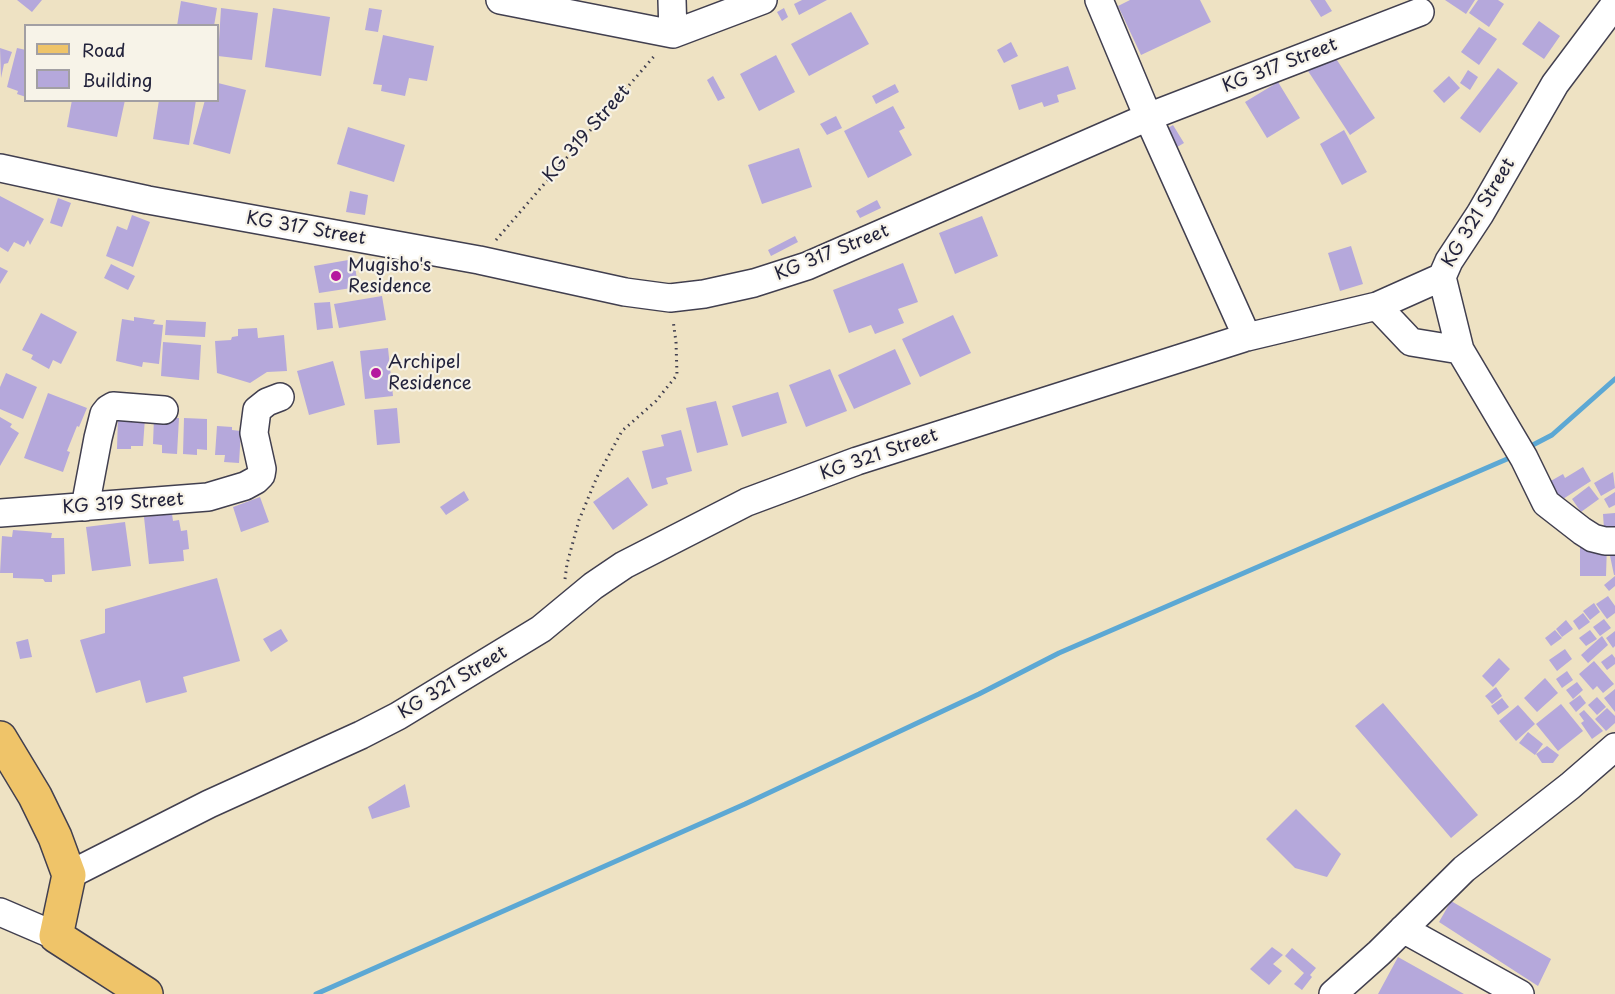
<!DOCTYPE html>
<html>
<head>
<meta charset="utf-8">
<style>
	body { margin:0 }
	#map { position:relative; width:1615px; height:994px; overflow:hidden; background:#eee2c3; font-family:"Playpen Sans",sans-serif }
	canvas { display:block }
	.legend { position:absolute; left:24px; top:24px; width:195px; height:78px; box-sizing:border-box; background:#f7f3e8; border:2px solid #a29fa3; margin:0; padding:8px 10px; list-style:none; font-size:18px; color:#22223b }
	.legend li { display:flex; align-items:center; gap:12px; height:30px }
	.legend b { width:30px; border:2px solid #a29fa3 }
</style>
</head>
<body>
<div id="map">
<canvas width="1615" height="994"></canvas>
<ul class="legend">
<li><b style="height:8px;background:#efc469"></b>Road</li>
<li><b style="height:16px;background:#b5a8db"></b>Building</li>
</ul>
</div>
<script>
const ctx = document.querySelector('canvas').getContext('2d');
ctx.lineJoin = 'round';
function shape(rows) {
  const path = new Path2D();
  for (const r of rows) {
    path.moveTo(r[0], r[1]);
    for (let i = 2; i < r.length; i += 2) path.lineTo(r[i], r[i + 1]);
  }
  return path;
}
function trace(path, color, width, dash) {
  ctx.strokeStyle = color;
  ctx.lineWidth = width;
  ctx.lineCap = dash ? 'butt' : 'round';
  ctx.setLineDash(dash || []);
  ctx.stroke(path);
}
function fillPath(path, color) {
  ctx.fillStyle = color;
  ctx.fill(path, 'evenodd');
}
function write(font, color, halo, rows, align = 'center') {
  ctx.font = font + ' "Playpen Sans",sans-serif';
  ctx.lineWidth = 4.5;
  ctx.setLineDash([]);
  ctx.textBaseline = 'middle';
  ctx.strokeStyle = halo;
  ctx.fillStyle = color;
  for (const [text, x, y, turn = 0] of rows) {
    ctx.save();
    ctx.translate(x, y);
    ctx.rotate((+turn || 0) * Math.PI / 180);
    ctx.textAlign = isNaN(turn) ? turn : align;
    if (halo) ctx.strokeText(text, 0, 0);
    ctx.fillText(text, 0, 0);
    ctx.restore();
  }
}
const stream = shape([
	[1527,448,1552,435,1615,379],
	[316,994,745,804,979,694,1059,653,1514,456]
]);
const building = shape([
	[17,0,42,0,32,12],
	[802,0,827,0,799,15,794,4],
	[1130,0,1200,0,1211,22,1141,55,1118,6],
	[1310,0,1325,0,1332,11,1321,17],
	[1445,0,1475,0,1466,14],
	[1478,0,1498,0,1504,4,1489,27,1469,13],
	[181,1,217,8,214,26,177,26],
	[221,8,258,13,252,60,218,56],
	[273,8,330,17,321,76,265,67],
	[369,8,382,10,378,32,365,30],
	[784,8,788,17,782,21,777,12],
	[851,12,869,44,809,76,791,44],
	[1539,21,1560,36,1544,59,1522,44],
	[1479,27,1497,39,1479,65,1461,52],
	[383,35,434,46,427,81,409,78,405,96,381,91,382,85,373,84],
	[1011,42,1018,56,1004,63,997,50],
	[0,48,12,52,8,63,4,64,1,78],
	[17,48,26,50,26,97,17,94,18,91,7,87],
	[1333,54,1375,118,1350,135,1308,71],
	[776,55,795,92,759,111,740,74],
	[1068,66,1076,89,1057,95,1059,102,1044,107,1042,102,1019,110,1011,85],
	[1498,68,1518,83,1480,133,1460,118],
	[1468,70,1478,77,1470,90,1460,83],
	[713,76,725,98,718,101,707,80],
	[1449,76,1460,88,1444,103,1433,91],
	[1278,82,1300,118,1267,138,1245,102],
	[218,83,246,90,230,154,193,144,205,100,218,100],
	[895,84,899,92,876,104,872,96],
	[72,100,125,100,117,137,67,127],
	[159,100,196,100,189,145,153,139],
	[893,106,905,128,899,131,912,155,868,178,844,131],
	[836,116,842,128,827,135,820,124],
	[1173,125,1184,143,1167,153,1156,135],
	[348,127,405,145,394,182,337,164],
	[1344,130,1367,172,1342,185,1320,144],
	[799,148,812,187,762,204,748,165],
	[350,191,368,195,365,215,346,212],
	[0,196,44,219,30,245,28,240,24,247,14,242,8,252,0,247],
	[58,198,71,203,62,227,50,223],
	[877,200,881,208,860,218,856,211],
	[132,215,150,222,133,267,106,256,117,226,127,230],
	[982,216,998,256,955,274,939,233],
	[795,236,798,242,771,256,768,250],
	[1351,246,1363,284,1340,291,1328,253],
	[354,259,358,287,319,293,314,266],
	[903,263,918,302,898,309,904,323,875,334,871,325,849,333,833,290],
	[111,264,135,276,128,290,104,278],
	[0,267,8,271,0,284],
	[382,296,386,320,339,328,334,304],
	[330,302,333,328,317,330,314,303],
	[41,313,77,332,61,364,53,360,49,369,31,359,33,355,22,350],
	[953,315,971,353,920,377,902,339],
	[134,317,155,320,153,324,163,325,159,364,143,362,142,367,116,361,122,319,134,321],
	[166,320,206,322,205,337,165,335],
	[257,328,258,338,284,335,287,371,267,372,250,383,217,373,215,341,231,340,232,337,238,336,238,329],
	[163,342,201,345,199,380,161,376],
	[388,348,393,396,365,399,360,351],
	[895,349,911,384,854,409,838,375],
	[333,361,345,405,309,415,297,371],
	[830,369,847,411,806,427,789,385],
	[6,373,37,387,23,419,0,409,0,387],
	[778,392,787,423,742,437,732,406],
	[48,393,87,408,79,427,77,426,67,451,70,452,63,472,24,458],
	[716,401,728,445,697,453,686,408],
	[397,408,400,443,377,445,374,410],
	[0,417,12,424,10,427,19,433,0,466],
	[118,417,145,418,143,446,131,446,131,449,117,449],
	[154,417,179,418,177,454,162,453,162,445,153,444],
	[184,418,207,419,207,450,197,449,197,455,183,454],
	[217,426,232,427,232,430,241,431,239,463,224,462,225,455,215,455],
	[681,430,692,471,666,478,668,484,652,489,642,451,664,446,661,435],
	[1583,467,1591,481,1563,499,1562,497,1559,498,1549,482,1563,474,1565,478],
	[1613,472,1615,488,1601,496,1594,483],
	[628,477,648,505,613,530,593,502],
	[1589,486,1599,499,1581,512,1572,499],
	[464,491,469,500,446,515,440,507],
	[1615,492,1615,505,1609,508,1604,499],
	[260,497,269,522,241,532,233,507],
	[1615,513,1615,528,1604,529,1603,514],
	[172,514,173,521,179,520,181,531,187,530,189,549,183,550,184,561,149,564,144,517],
	[125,522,131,566,92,571,86,527],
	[13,530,52,533,51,538,64,538,65,574,52,575,52,582,45,582,43,579,13,578,13,573,0,573,2,536,12,537],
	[1580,543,1607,544,1606,576,1580,576],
	[1615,550,1615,575,1614,575,1609,551],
	[1615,576,1615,586,1609,591,1604,585],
	[217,578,240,661,183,677,187,692,146,703,140,680,96,693,80,640,105,633,105,609],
	[1608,596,1615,606,1615,613,1607,619,1596,604],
	[1594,603,1600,612,1590,620,1583,611],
	[1583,613,1590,622,1579,630,1573,621],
	[1604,619,1611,628,1600,636,1593,627],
	[1566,620,1573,629,1562,637,1556,629],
	[281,629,288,641,271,652,263,639],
	[1555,630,1562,638,1551,646,1545,638],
	[1590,630,1597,639,1586,646,1579,638],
	[1615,631,1615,646,1613,648,1606,638],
	[1602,636,1608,645,1588,663,1581,655],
	[28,639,32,657,20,659,16,642],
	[1565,649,1572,659,1557,671,1549,660],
	[1612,654,1615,658,1615,664,1607,670,1601,662],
	[1499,658,1510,669,1493,687,1482,676],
	[1594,661,1614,684,1603,693,1597,686,1593,690,1579,674],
	[1567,671,1573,680,1562,688,1556,679],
	[1545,678,1558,693,1537,712,1524,698],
	[1577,682,1583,690,1573,699,1566,690],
	[1496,687,1502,696,1492,704,1485,696],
	[1615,689,1615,712,1604,698],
	[1580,695,1586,703,1576,712,1569,703],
	[1597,697,1606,707,1597,715,1588,705],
	[1502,698,1509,707,1498,715,1491,706],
	[1383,703,1478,815,1451,838,1355,726],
	[1561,704,1583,731,1558,751,1536,724],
	[1518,705,1535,724,1516,741,1499,721],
	[1607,708,1615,716,1615,723,1606,731,1595,719],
	[1584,710,1603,731,1592,739,1581,723,1584,721,1579,714],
	[1528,732,1543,744,1535,755,1519,743],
	[1547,746,1559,755,1553,763,1542,763,1536,754],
	[405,784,410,807,372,819,368,807],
	[1296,809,1341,854,1327,877,1295,868,1266,839],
	[1451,901,1551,959,1538,986,1439,922],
	[1272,947,1283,955,1273,964,1282,971,1269,985,1250,969],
	[1292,948,1316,968,1310,975,1312,977,1302,990,1294,984,1304,973,1285,956],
	[1398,957,1464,994,1378,994]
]);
const path = shape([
	[496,240,656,54],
	[565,579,567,564,579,520,597,477,622,431,656,401,677,375,676,342,673,320]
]);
const minor = shape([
	[500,0,673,34,763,0],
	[672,0,673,34],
	[1099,0,1148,117,1247,337],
	[0,168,148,200,479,260,625,292,670,298,704,294,754,283,807,266,1148,117,1420,12],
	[1442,277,1460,350,1524,458,1546,503,1582,531,1593,538,1605,541,1615,541],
	[1377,306,1411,342,1460,350],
	[85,507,98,438,104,414,108,409,113,406,164,410],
	[0,513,208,497,245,486,256,480,261,475,262,469,254,433,257,410,267,402,280,397],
	[69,875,209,804,361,735,398,716,541,629,593,586,624,565,747,502,857,461,1247,337,1377,306,1442,277,1449,261,1480,214,1555,84,1615,4],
	[0,912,56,936],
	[1403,929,1520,994],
	[1333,994,1379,953,1464,869,1570,786,1615,747]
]);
const major = shape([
	[0,738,35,796,55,837,69,875,56,936,146,994]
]);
const markers = [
	[336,276,6,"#b5179e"],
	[376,373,6,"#b5179e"]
];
const streetNames = [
	["KG 317 Street",1280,66,-21],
	["KG 319 Street",587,134,-49],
	["KG 321 Street",1479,213,-59],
	["KG 317 Street",306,229,10],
	["KG 317 Street",832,253,-22],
	["KG 321 Street",879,455,-19],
	["KG 319 Street",123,504,-4],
	["KG 321 Street",453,683,-31]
];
const poiNames = [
	["Mugisho's",348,266],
	["Residence",348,287],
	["Archipel",388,363],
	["Residence",388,384]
];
trace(stream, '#5ca8d4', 5);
fillPath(building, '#b5a8db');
trace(minor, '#413f4f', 30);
trace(major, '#413f4f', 36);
trace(path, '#413f4f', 3, [1.5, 4.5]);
trace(minor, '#fff', 27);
trace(major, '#efc469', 33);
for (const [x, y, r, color] of markers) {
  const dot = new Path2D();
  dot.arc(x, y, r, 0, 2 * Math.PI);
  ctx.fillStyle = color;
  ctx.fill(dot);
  trace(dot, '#f7f3e8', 2);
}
write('18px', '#22223b', '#f7f3e8', streetNames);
write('18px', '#22223b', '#f7f3e8', poiNames, 'left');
</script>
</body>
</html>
